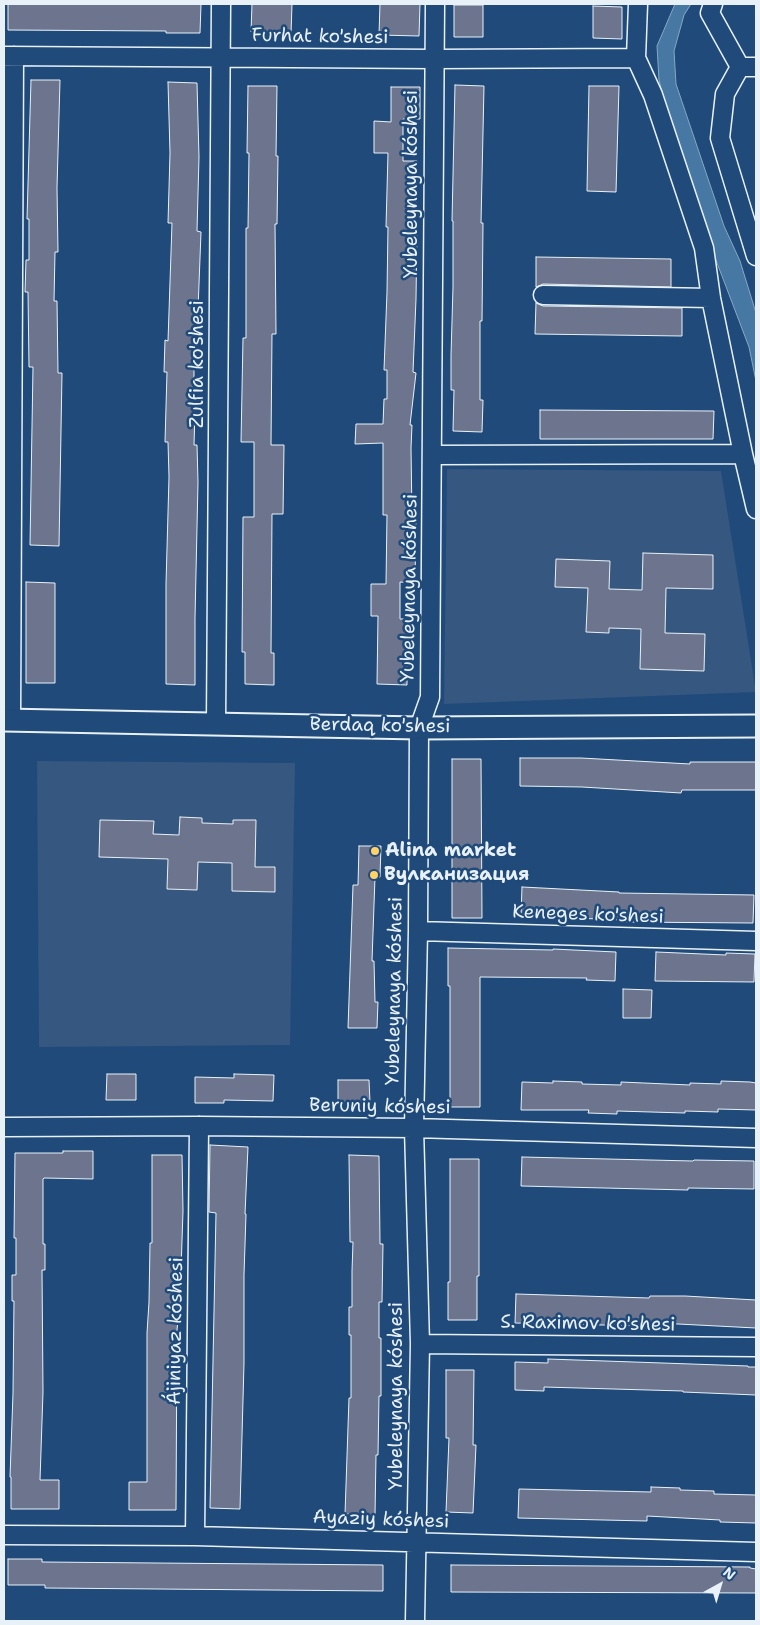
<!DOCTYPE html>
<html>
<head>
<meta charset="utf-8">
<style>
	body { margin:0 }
	#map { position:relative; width:760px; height:1625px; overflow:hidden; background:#1f4a7a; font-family:"Shantell Sans",sans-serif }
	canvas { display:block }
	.frame { position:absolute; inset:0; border:5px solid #e8f1f8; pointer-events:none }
	.north { position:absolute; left:695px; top:1560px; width:50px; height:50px; -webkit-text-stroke:4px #1f4a7a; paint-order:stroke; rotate:39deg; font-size:14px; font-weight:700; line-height:20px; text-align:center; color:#e8f1f8 }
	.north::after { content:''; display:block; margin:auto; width:18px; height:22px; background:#e8f1f8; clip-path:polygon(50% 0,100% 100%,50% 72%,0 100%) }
</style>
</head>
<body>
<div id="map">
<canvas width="760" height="1625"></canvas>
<div class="frame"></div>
<div class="north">N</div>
</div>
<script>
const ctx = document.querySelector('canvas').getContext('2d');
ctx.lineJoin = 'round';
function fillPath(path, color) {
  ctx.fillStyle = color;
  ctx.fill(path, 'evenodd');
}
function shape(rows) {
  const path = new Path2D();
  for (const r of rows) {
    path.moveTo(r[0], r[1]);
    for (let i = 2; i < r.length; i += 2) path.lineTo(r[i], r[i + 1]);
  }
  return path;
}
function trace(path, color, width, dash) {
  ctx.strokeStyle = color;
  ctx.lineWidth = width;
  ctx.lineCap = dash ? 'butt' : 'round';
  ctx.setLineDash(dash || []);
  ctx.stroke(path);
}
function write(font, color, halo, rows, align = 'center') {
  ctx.font = font + ' "Shantell Sans",sans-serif';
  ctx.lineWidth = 5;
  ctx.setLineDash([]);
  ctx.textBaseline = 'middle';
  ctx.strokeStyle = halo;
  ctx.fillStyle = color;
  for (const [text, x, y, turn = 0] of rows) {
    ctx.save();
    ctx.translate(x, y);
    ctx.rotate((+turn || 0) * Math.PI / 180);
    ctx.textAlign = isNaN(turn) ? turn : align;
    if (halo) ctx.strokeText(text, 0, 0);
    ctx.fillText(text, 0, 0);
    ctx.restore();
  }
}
const built = shape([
	[447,469,721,471,756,692,444,704],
	[37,761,295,763,290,1045,39,1047]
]);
const water = shape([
	[675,4,691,4,684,15,674,51,676,84,724,226,740,261,756,313,756,381,749,347,714,255,667,112,659,80,657,46,675,4]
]);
const building = shape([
	[8,4,201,4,200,33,166,33,166,31,8,30,8,4],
	[252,4,292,4,291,34,251,32,252,4],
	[380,4,420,4,419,36,379,35,380,4],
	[454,5,483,5,483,37,454,37,454,5],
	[593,6,622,7,622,39,593,38,593,6],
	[31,80,60,80,57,188,58,252,55,252,54,301,57,301,58,373,62,373,59,546,30,545,33,367,29,367,28,292,25,292,26,260,29,260,29,219,27,219,31,80],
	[168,82,197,83,199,157,197,231,201,232,197,336,194,336,194,378,196,378,194,445,197,445,198,482,195,618,195,685,166,684,166,584,169,477,168,442,165,442,167,372,164,372,165,340,168,341,172,223,168,223,170,153,168,82],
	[455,85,484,86,481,223,483,223,482,321,480,321,480,400,483,400,482,432,453,431,454,390,451,390,451,355,453,287,453,221,452,221,455,85],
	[248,86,277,86,276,156,278,156,277,224,275,224,276,334,272,334,271,445,284,445,283,514,272,514,271,653,274,653,274,685,245,684,245,652,242,652,243,517,254,517,254,442,241,442,243,338,246,338,246,228,248,228,249,153,247,153,248,86],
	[589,86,619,86,616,192,587,191,589,86],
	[391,87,420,87,420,119,403,119,403,161,417,161,415,229,417,229,416,299,413,372,416,373,410,425,412,425,411,448,412,517,416,517,415,583,400,582,400,619,407,619,407,685,377,684,378,616,371,616,371,584,386,584,387,515,383,515,383,443,355,444,356,424,383,424,384,399,387,399,387,370,384,370,387,292,388,227,386,227,388,153,374,153,374,121,391,122,391,87],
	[536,257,671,259,671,287,543,284,536,287,536,257],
	[536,303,543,306,682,308,682,336,535,334,536,303],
	[540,410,714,411,713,439,540,439,540,410],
	[643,553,713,555,713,589,666,588,665,633,705,634,704,671,640,669,641,629,609,628,609,633,586,632,588,588,555,587,556,559,610,561,609,589,642,590,643,553],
	[26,582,55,583,55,683,26,683,26,582],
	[520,758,581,758,690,764,690,762,756,762,756,790,682,790,681,793,582,787,520,786,520,758],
	[452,759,481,759,482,918,452,918,452,759],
	[180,817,202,818,202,823,233,824,233,820,256,820,255,867,275,867,275,892,232,891,232,863,198,862,197,890,167,889,168,859,99,857,100,820,154,821,153,834,179,835,180,817],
	[359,846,381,846,380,877,375,877,372,961,374,961,375,1002,378,1002,377,1028,348,1028,353,885,358,885,359,846],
	[522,887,619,892,619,893,754,895,753,923,624,922,624,920,521,916,522,887],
	[448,948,553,950,553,949,616,952,615,981,586,980,587,978,480,977,480,1107,450,1107,450,986,448,986,448,948],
	[656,952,726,955,726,953,755,954,754,982,655,981,656,952],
	[623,989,652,990,651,1018,623,1018,623,989],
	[107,1074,136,1074,136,1100,106,1100,107,1074],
	[234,1074,274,1075,273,1101,224,1100,224,1103,195,1103,195,1077,234,1078,234,1074],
	[338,1080,369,1080,370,1102,338,1102,338,1080],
	[553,1081,582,1082,582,1084,621,1085,621,1082,690,1085,690,1083,721,1084,721,1081,750,1082,756,1083,756,1110,718,1109,718,1112,685,1111,685,1113,617,1111,617,1114,588,1113,589,1110,521,1110,522,1082,553,1083,553,1081],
	[210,1145,248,1147,245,1214,246,1214,244,1275,244,1363,240,1509,210,1508,216,1213,209,1212,210,1145],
	[63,1151,93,1151,93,1179,44,1178,43,1179,43,1244,45,1244,45,1270,42,1270,43,1392,40,1480,59,1480,59,1509,11,1509,11,1477,10,1477,13,1393,14,1301,12,1301,12,1275,16,1275,16,1238,14,1238,15,1153,63,1153,63,1151],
	[152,1155,182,1155,183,1211,180,1300,177,1330,176,1510,129,1510,129,1482,147,1482,147,1333,149,1302,150,1243,152,1243,152,1155],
	[349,1155,379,1156,380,1244,383,1244,382,1302,379,1302,379,1338,381,1338,381,1396,379,1396,378,1455,376,1455,375,1515,345,1514,349,1398,351,1398,351,1335,349,1335,349,1307,352,1307,352,1271,353,1242,350,1242,349,1155],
	[522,1157,693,1161,694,1160,754,1161,754,1189,688,1188,688,1190,521,1186,522,1157],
	[450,1159,479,1159,479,1276,477,1276,477,1320,448,1320,448,1282,450,1282,450,1159],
	[516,1294,649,1298,650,1296,685,1296,756,1300,756,1328,678,1324,646,1324,646,1326,515,1323,516,1294],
	[548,1359,748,1366,748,1367,756,1367,756,1395,683,1392,683,1391,544,1387,544,1391,515,1390,515,1362,548,1363,548,1359],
	[446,1370,474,1370,473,1445,476,1445,473,1513,446,1512,449,1438,446,1438,446,1370],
	[651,1487,680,1488,680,1490,714,1491,714,1494,756,1495,756,1523,720,1522,720,1520,647,1516,647,1521,518,1518,519,1489,651,1492,651,1487],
	[8,1559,42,1559,42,1562,383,1565,383,1591,45,1588,45,1585,8,1585,8,1559],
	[451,1565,750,1567,750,1568,756,1569,756,1593,451,1592,451,1565]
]);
const minor = shape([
	[638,4,636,58,653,95,704,248,711,298,743,454,756,509],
	[713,4,710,13,740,67],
	[4,56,434,59,636,58],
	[740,67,725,94,720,138,756,256],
	[740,67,756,67],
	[543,295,711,298],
	[432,455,743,454],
	[11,720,14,56],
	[216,724,221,4],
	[418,931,756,941],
	[4,1127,199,1126,414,1128,756,1138],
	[420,1344,756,1347],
	[4,1535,195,1536,756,1552],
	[195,1536,199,1126],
	[415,1621,420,1344,414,1128,418,931,419,728,430,697,435,4]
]);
const tertiary = shape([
	[4,720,419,728,756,726]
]);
const markers = [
	[375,851,5,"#ffd166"],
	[374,875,5,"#ffd166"]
];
const streetNames = [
	["Furhat ko'shesi",320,37,1],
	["Yubeleynaya kóshesi",412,184,-90],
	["Zulfia ko'shesi",198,364,-90],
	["Yubeleynaya kóshesi",410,588,-89],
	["Berdaq ko'shesi",380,726,1],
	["Keneges ko'shesi",588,915,2],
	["Yubeleynaya kóshesi",395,991,-89],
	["Beruniy kóshesi",380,1107,1],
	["S. Raximov ko'shesi",588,1324,1],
	["Ájiniyaz kóshesi",176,1331,-89],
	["Yubeleynaya kóshesi",397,1396,-90],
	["Ayaziy kóshesi",381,1520,2]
];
const poiNames = [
	["Alina market",385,851],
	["Вулканизация",384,875]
];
fillPath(built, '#365780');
fillPath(water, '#4678a3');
trace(water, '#87a8c5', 1);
fillPath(building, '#6c758d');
trace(building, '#e8f1f8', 1);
trace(minor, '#e8f1f8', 21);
trace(tertiary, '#e8f1f8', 25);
trace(minor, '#1f4a7a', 18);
trace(tertiary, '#1f4a7a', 21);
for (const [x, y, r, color] of markers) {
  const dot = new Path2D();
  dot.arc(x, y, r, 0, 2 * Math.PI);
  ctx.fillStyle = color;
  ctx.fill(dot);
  trace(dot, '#1f4a7a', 2);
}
write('19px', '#e8f1f8', '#1f4a7a', streetNames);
write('bold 19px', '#e8f1f8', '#1f4a7a', poiNames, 'left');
</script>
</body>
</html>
